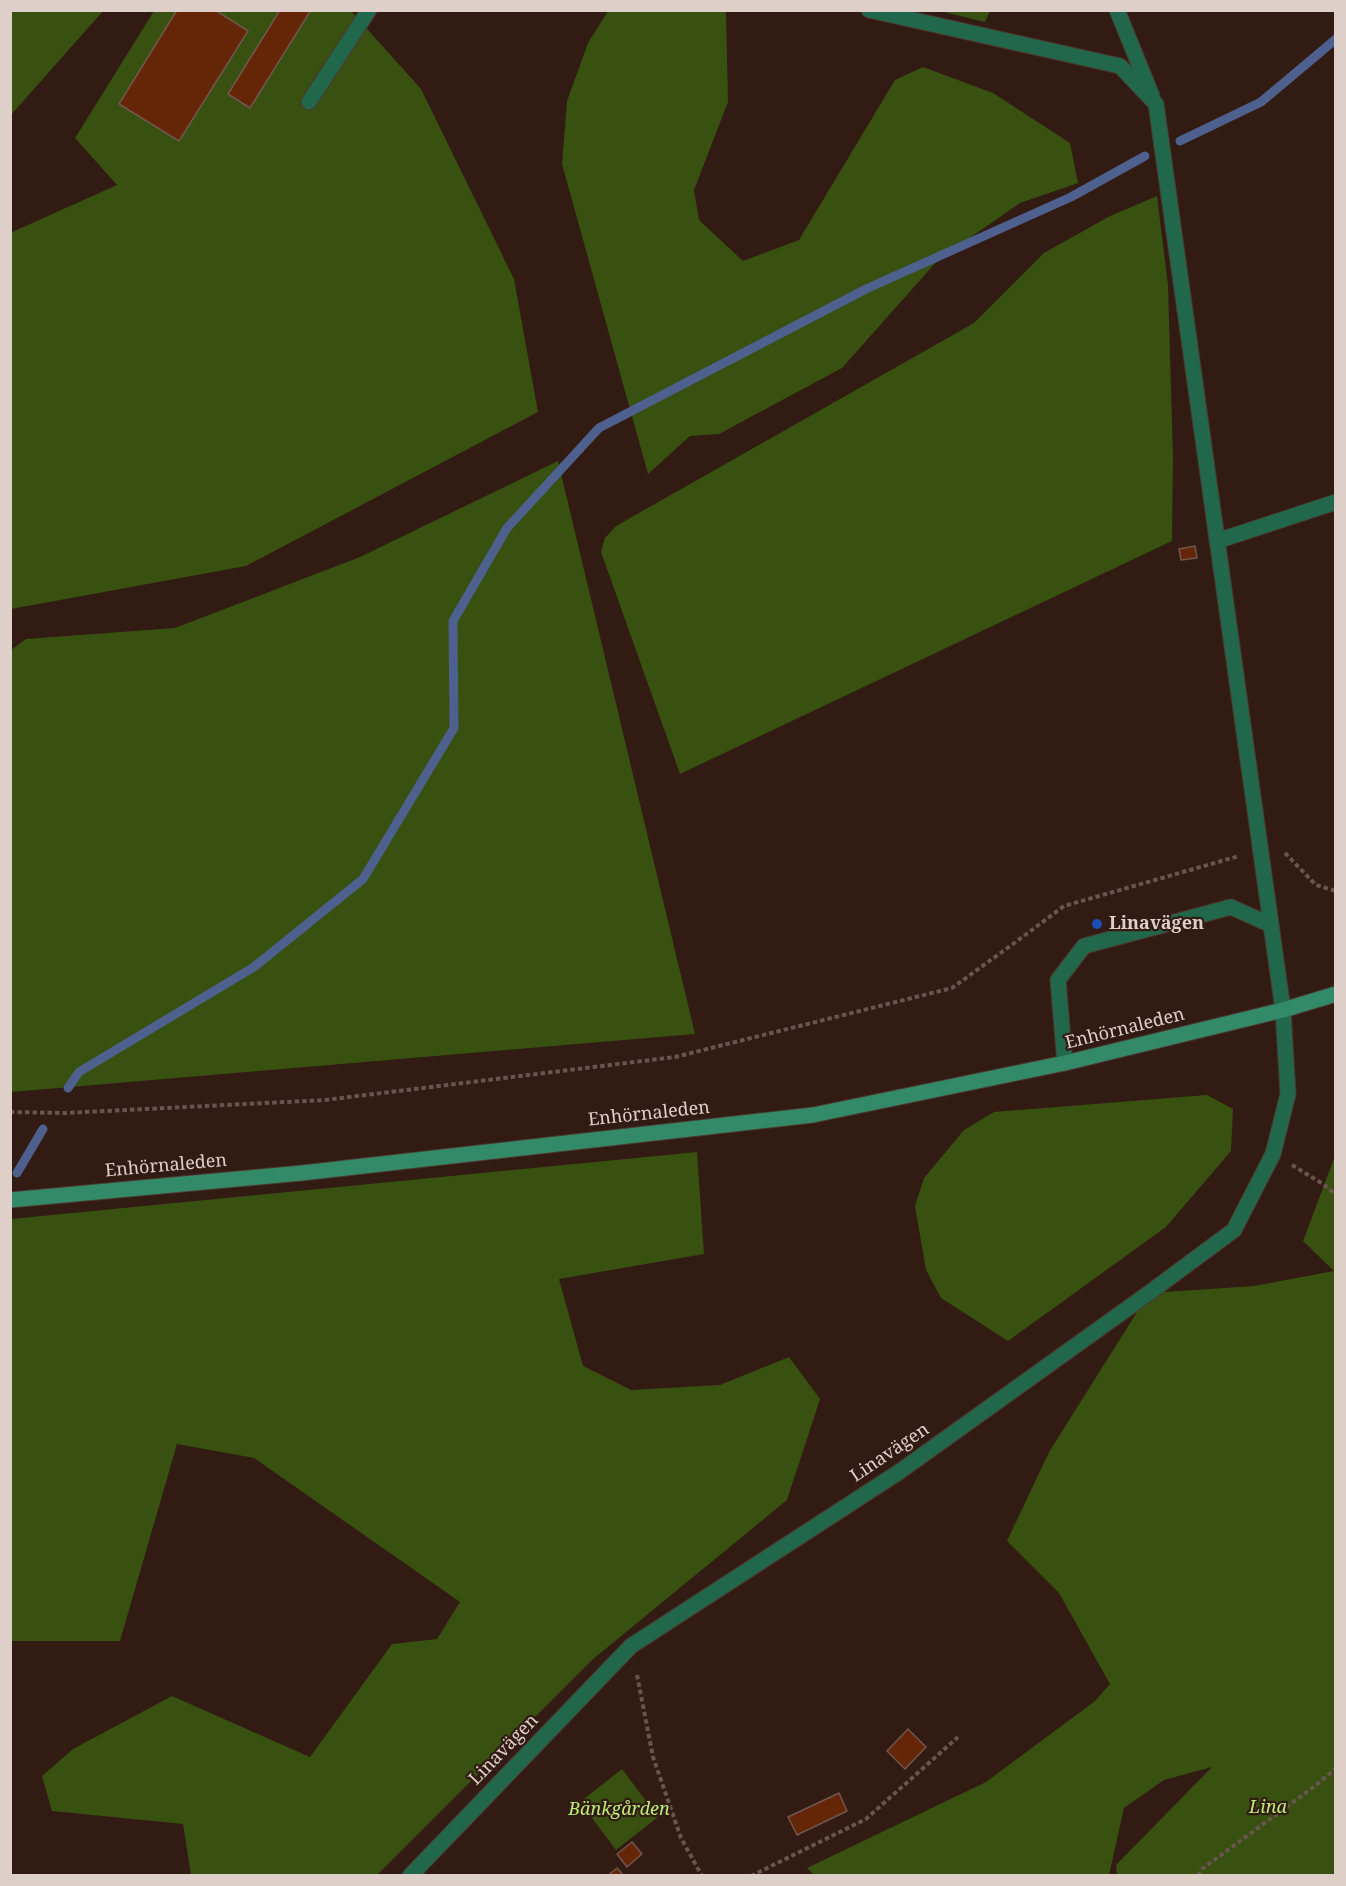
<!DOCTYPE html>
<html>
<head>
<meta charset="utf-8">
<style>
	body { margin:0 }
	#map { position:relative; width:1346px; height:1886px; overflow:hidden; background:#311b12; font-family:"Noto Serif",serif }
	canvas { display:block }
	.frame { position:absolute; inset:0; border:12px solid #decfc9; pointer-events:none }
</style>
</head>
<body>
<div id="map">
<canvas width="1346" height="1886"></canvas>
<div class="frame"></div>
</div>
<script>
const ctx = document.querySelector('canvas').getContext('2d');
ctx.lineJoin = 'round';
function fillPath(path, color) {
  ctx.fillStyle = color;
  ctx.fill(path, 'evenodd');
}
function shape(rows) {
  const path = new Path2D();
  for (const r of rows) {
    path.moveTo(r[0], r[1]);
    for (let i = 2; i < r.length; i += 2) path.lineTo(r[i], r[i + 1]);
  }
  return path;
}
function trace(path, color, width, dash) {
  ctx.strokeStyle = color;
  ctx.lineWidth = width;
  ctx.lineCap = dash ? 'butt' : 'round';
  ctx.setLineDash(dash || []);
  ctx.stroke(path);
}
function write(font, color, halo, rows, align = 'center') {
  ctx.font = font + ' "Noto Serif",serif';
  ctx.lineWidth = 4.5;
  ctx.setLineDash([]);
  ctx.textBaseline = 'middle';
  ctx.strokeStyle = halo;
  ctx.fillStyle = color;
  for (const [text, x, y, turn = 0] of rows) {
    ctx.save();
    ctx.translate(x, y);
    ctx.rotate((+turn || 0) * Math.PI / 180);
    ctx.textAlign = isNaN(turn) ? turn : align;
    if (halo) ctx.strokeText(text, 0, 0);
    ctx.fillText(text, 0, 0);
    ctx.restore();
  }
}
const green = shape([
	[11,10,103,11,11,115,10,11],
	[722,10,726,12,728,102,694,190,699,220,743,261,799,240,895,80,923,67,993,93,1070,143,1078,183,1020,203,938,260,842,368,719,434,690,436,648,474,562,164,567,101,588,43,608,11],
	[154,11,351,11,421,89,514,279,538,412,246,566,11,609,10,233,117,185,75,138],
	[940,11,990,11,985,22],
	[1157,196,1168,285,1173,457,1172,541,680,774,601,552,605,538,616,526,974,323,1044,253,1110,216],
	[558,461,695,1034,11,1092,11,650,26,639,175,628,360,557],
	[1207,1095,1233,1109,1231,1151,1166,1227,1008,1341,941,1298,926,1270,915,1206,924,1178,964,1130,994,1112],
	[1335,1149,1335,1875,1117,1875,1116,1865,1212,1767,1164,1780,1124,1808,1109,1875,815,1876,807,1868,986,1782,1095,1701,1110,1684,1059,1593,1007,1541,1049,1452,1149,1293,1254,1286,1334,1271,1303,1241,1335,1156],
	[697,1152,704,1254,559,1279,583,1366,631,1390,720,1385,789,1357,820,1399,787,1500,592,1660,377,1875,191,1875,183,1824,52,1811,42,1776,73,1749,172,1696,310,1757,392,1644,437,1639,460,1602,254,1458,177,1444,120,1641,11,1641,11,1219],
	[622,1769,658,1817,616,1850,580,1802]
]);
const stream = shape([
	[1180,141,1261,102,1336,39],
	[68,1088,79,1072,254,967,363,879,454,728,453,621,507,528,599,428,866,289,1071,197,1145,156],
	[17,1173,43,1129]
]);
const building = shape([
	[177,10,215,10,248,31,179,141,119,104,177,10],
	[280,10,311,10,250,108,228,94,280,10],
	[1195,546,1197,558,1181,560,1179,549,1195,546],
	[908,1729,926,1747,905,1769,887,1751,908,1729],
	[839,1793,847,1811,797,1835,788,1817,839,1793],
	[632,1842,642,1854,627,1867,617,1854,632,1842],
	[617,1868,624,1876,607,1876,617,1868]
]);
const path = shape([
	[1285,853,1316,885,1336,891],
	[10,1112,65,1113,325,1100,675,1057,952,988,1013,944,1064,906,1239,856],
	[1292,1165,1323,1184,1336,1195],
	[637,1675,653,1757,681,1838,702,1876],
	[751,1876,866,1819,958,1737],
	[1198,1876,1202,1869,1315,1786,1336,1768]
]);
const lane = shape([
	[1217,541,1336,502],
	[1065,1063,1058,980,1084,946,1231,907,1271,925]
]);
const street = shape([
	[1117,10,1152,96],
	[309,102,369,10],
	[410,1876,631,1646,899,1472,1149,1293,1234,1230,1273,1154,1288,1094,1283,1010,1156,104,1120,66,869,10]
]);
const secondary = shape([
	[10,1200,302,1173,813,1115,1065,1063,1283,1010,1336,994]
]);
const markers = [
	[1097,924,6,"#1a4fb4"]
];
const poiNames = [
	["Linavägen",1109,924]
];
const streetNames = [
	["Enhörnaleden",1125,1029,-14],
	["Enhörnaleden",649,1114,-6],
	["Enhörnaleden",166,1166,-5],
	["Linavägen",890,1453,-34],
	["Linavägen",504,1750,-46]
];
const parkNames = [
	["Lina",1268,1808],
	["Bänkgården",619,1810]
];
fillPath(green, '#385010');
trace(stream, '#4e608e', 9);
fillPath(building, '#652608');
trace(building, '#70564c', 1.5);
trace(lane, '#4d382f', 17);
trace(street, '#4d382f', 17);
trace(secondary, '#4d382f', 17);
trace(path, '#68554d', 4, [4.5, 3]);
trace(lane, '#21674c', 15);
trace(street, '#21674c', 15);
trace(secondary, '#328a68', 15);
for (const [x, y, r, color] of markers) {
  const dot = new Path2D();
  dot.arc(x, y, r, 0, 2 * Math.PI);
  ctx.fillStyle = color;
  ctx.fill(dot);
  trace(dot, '#311b12', 2);
}
write('bold 18px', '#decfc9', '#311b12', poiNames, 'left');
write('18px', '#decfc9', '#311b12', streetNames);
write('italic 18px', '#bbec79', '#311b12', parkNames);
</script>
</body>
</html>
